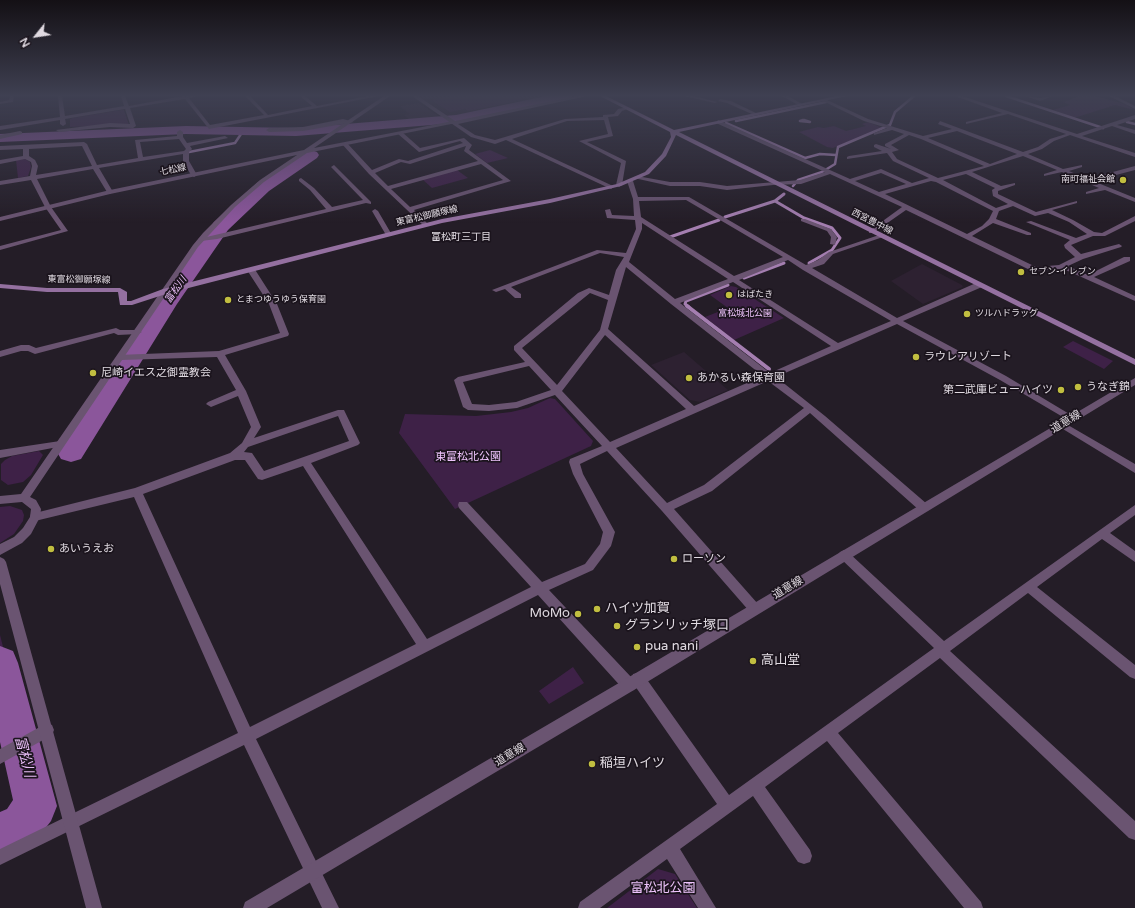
<!DOCTYPE html>
<html>
<head>
<meta charset="utf-8">
<style>
	body { margin:0 }
	#map { position:relative; width:1135px; height:908px; overflow:hidden; background:#241d27; font-family:"Varela Round",sans-serif }
	canvas { display:block }
	.north { position:absolute; left:16px; top:16px; width:40px; height:40px; -webkit-text-stroke:3px #1b141d; paint-order:stroke; rotate:240deg; font-size:11px; font-weight:700; line-height:16px; text-align:center; color:#e0dae1 }
	.north::after { content:''; display:block; margin:auto; width:14px; height:18px; background:#e0dae1; clip-path:polygon(50% 0,100% 100%,50% 72%,0 100%) }
</style>
</head>
<body>
<div id="map">
<canvas width="1135" height="908"></canvas>
<div class="north">N</div>
</div>
<script>
const ctx = document.querySelector('canvas').getContext('2d');
ctx.lineJoin = 'round';
function fillPath(path, color) {
  ctx.fillStyle = color;
  ctx.fill(path, 'evenodd');
}
function shape(rows) {
  const path = new Path2D();
  for (const r of rows) {
    path.moveTo(r[0], r[1]);
    for (let i = 2; i < r.length; i += 2) path.lineTo(r[i], r[i + 1]);
  }
  return path;
}
function trace(path, color, width, dash) {
  ctx.strokeStyle = color;
  ctx.lineWidth = width;
  ctx.lineCap = dash ? 'butt' : 'round';
  ctx.setLineDash(dash || []);
  ctx.stroke(path);
}
function write(font, color, halo, rows, align = 'center') {
  ctx.font = font + ' "Varela Round","Noto Sans JP",sans-serif';
  ctx.lineWidth = 3.5;
  ctx.setLineDash([]);
  ctx.textBaseline = 'middle';
  ctx.strokeStyle = halo;
  ctx.fillStyle = color;
  for (const [text, x, y, turn = 0] of rows) {
    ctx.save();
    ctx.translate(x, y);
    ctx.rotate((+turn || 0) * Math.PI / 180);
    ctx.textAlign = isNaN(turn) ? turn : align;
    if (halo) ctx.strokeText(text, 0, 0);
    ctx.fillText(text, 0, 0);
    ctx.restore();
  }
}
const built = shape([
	[417,96,562,96,450,117],
	[419,103,442,118,411,121,404,115,409,114,400,106],
	[922,264,962,285,963,287,923,304,891,281],
	[684,352,728,390,700,402,690,400,651,365]
]);
const green = shape([
	[451,96,518,96,523,100,468,111,465,109,450,112,431,100],
	[1080,96,1095,96,1125,104,1135,110,1115,105,1074,118,1053,110,1070,105,1063,102],
	[121,110,124,110,129,125,70,127,70,119,72,118],
	[868,122,883,128,833,148,827,147,799,132,818,127,824,128,834,126,846,131,866,126,862,124],
	[490,150,508,158,487,163,475,154],
	[25,159,30,162,31,167,28,176,18,178,16,160],
	[457,170,468,178,432,188,422,179],
	[731,286,736,287,784,318,734,340,705,317,728,308,710,295],
	[1073,341,1113,361,1104,369,1063,347],
	[550,398,555,399,593,441,591,446,455,509,399,433,405,414,476,416,511,412,528,408],
	[39,451,43,455,31,475,23,482,8,485,1,480,1,464,5,460,12,456],
	[10,506,22,510,24,515,23,521,14,534,0,543,0,507],
	[0,635,24,729,0,743],
	[573,667,584,683,549,704,539,691],
	[658,869,675,874,697,908,607,908]
]);
const streamFar2 = shape([
	[1006,96,1103,128],
	[803,120,800,121,810,122,804,120],
	[736,121,826,102],
	[1127,122,1135,124],
	[726,123,805,158,820,154,836,155],
	[184,153,235,143,243,131],
	[793,186,798,180,822,172,835,164,838,147,890,125,895,112,914,96]
]);
const streamFar1 = shape([
	[784,194,775,201,804,218,832,228,840,238,832,250,809,263],
	[725,217,775,201],
	[670,237,719,220],
	[744,278,784,263],
	[689,307,685,304,686,301,728,285]
]);
const stream = shape([
	[687,306,769,369]
]);
const river = shape([
	[546,96,573,96,567,100,456,123,296,136,186,134,0,142,0,134,186,126,296,128,456,115,546,96],
	[311,150,317,152,319,155,317,158,269,191,228,230,177,304,81,459,71,462,61,459,57,452,61,445,155,304,214,222,257,183,305,152,311,150],
	[0,646,13,651,18,663,57,806,51,821,37,839,0,856,0,812,7,809,13,800,0,742,0,646]
]);
const minor = shape([
	[10,96,14,96,13,102,0,104,0,102,9,100,10,96],
	[58,96,62,96,65,116,124,106,121,96,125,96,129,106,183,96,198,96,189,98,210,125,264,115,245,96,250,96,268,115,312,106,300,96,305,96,317,106,368,96,379,96,209,129,185,99,130,108,136,126,133,128,110,127,59,132,56,130,110,123,130,124,125,109,65,119,66,124,63,126,60,124,60,120,0,130,0,126,60,117,58,96],
	[412,96,418,96,455,121,577,96,587,96,458,124,475,135,495,140,565,119,603,117,603,115,614,114,618,109,628,107,628,109,622,111,618,116,608,117,613,136,587,142,626,161,622,185,619,187,616,185,621,163,579,141,608,134,604,120,567,121,512,139,613,186,614,187,611,189,506,140,495,144,471,137,412,96],
	[684,96,694,96,717,102,715,103,684,96],
	[782,96,788,96,804,105,800,106,782,96],
	[955,96,962,96,1077,134,1135,115,1135,119,1117,125,1135,130,1135,134,1112,126,1082,136,1135,153,1135,157,1070,135,1054,141,1042,149,1028,154,1063,169,1082,165,1082,167,1069,171,1087,179,1135,166,1135,170,1093,181,1135,198,1135,202,1105,190,1086,194,1086,192,1099,188,1062,172,1044,176,1044,174,1057,170,1023,156,972,172,1001,186,1015,183,1015,185,998,191,998,194,1036,212,1077,201,1077,203,1052,210,1073,220,1094,232,1102,233,1135,216,1135,221,1105,236,1093,236,1071,245,1081,254,1119,244,1122,246,1121,247,1083,259,1068,266,1088,275,1124,257,1130,257,1130,261,1094,277,1135,296,1135,301,1068,271,1061,269,1032,271,906,210,873,233,869,233,869,231,902,207,830,174,801,184,773,185,727,190,700,186,670,186,634,178,637,176,670,182,700,182,727,186,800,180,825,172,716,123,718,120,850,179,881,169,912,183,929,178,893,161,887,153,847,159,847,157,849,156,882,151,874,147,874,145,876,144,891,149,885,146,885,144,904,134,892,130,874,135,874,133,887,128,864,121,823,101,825,99,868,119,923,136,952,129,938,124,940,121,1023,152,1038,147,1050,139,1066,134,1008,114,966,124,966,122,1002,113,955,96],
	[957,131,1017,154,990,164,928,138,957,131],
	[909,135,921,139,984,166,938,178,897,159,892,152,899,150,891,145,909,135],
	[881,173,906,184,879,192,855,181,881,173],
	[966,174,995,188,992,190,993,196,1008,204,996,208,943,180,966,174],
	[931,181,936,182,993,211,989,219,982,226,967,234,885,194,931,181],
	[1013,206,1035,216,1048,213,1069,222,1087,234,1076,238,1031,221,1026,222,1070,240,1064,245,1065,248,1075,257,1059,265,1036,267,972,236,993,223,1027,235,1031,235,1031,233,996,219,999,211,1013,206],
	[1025,96,1040,98,1053,96,1040,101,1025,96],
	[1109,96,1115,96,1135,106,1135,109,1109,96],
	[720,99,731,101,758,114,754,115,727,103,718,101,720,99],
	[343,119,354,122,303,131,269,132,266,130,269,128,303,127,343,119],
	[180,130,183,132,183,137,187,143,225,136,228,138,190,146,192,149,189,152,189,161,197,175,194,177,191,175,183,161,183,154,99,168,113,192,110,194,107,192,93,169,37,179,51,207,68,231,0,250,0,246,61,230,45,207,31,180,0,185,0,181,30,176,32,166,31,162,25,159,0,164,0,160,23,156,23,149,0,150,0,146,84,142,87,144,97,165,138,158,135,140,177,136,177,132,180,130],
	[179,139,186,149,184,151,143,157,140,142,179,139],
	[82,146,92,166,36,175,38,166,35,160,29,156,29,149,82,146],
	[20,131,22,132,22,134,0,139,0,135,20,131],
	[398,132,402,132,420,148,464,138,472,145,469,150,511,181,414,210,429,225,424,226,369,174,342,144,347,143,372,170,399,159,408,161,463,143,460,141,419,152,398,134,398,132],
	[466,146,464,151,478,161,388,186,375,173,401,162,410,164,466,146],
	[481,164,503,180,410,207,391,189,481,164],
	[334,165,371,202,371,204,366,203,217,239,201,241,198,239,326,209,310,190,299,181,299,179,301,178,314,188,332,207,363,200,332,168,331,167,334,165],
	[630,179,633,181,638,197,689,197,806,265,818,260,829,252,879,235,883,235,883,237,833,254,824,264,812,268,897,318,976,283,982,283,982,287,903,321,1006,376,1076,418,1071,421,1068,420,1000,380,897,324,776,377,825,416,927,504,928,507,927,510,919,510,810,413,712,491,674,509,758,604,760,608,758,612,754,613,750,612,662,511,607,451,580,464,583,474,615,532,611,546,593,570,549,590,632,678,633,674,638,673,643,674,729,795,934,648,840,558,838,555,840,552,844,550,848,552,944,641,1135,505,1135,515,1110,533,1135,551,1135,562,1102,539,1037,587,1135,665,1135,679,1130,677,1028,593,950,651,1135,821,1135,840,1129,838,940,658,838,733,981,902,983,908,964,908,827,741,765,787,810,850,812,856,810,862,804,864,798,862,753,796,680,849,716,908,698,908,667,859,600,908,578,908,580,902,717,804,635,686,634,690,629,691,624,690,538,595,256,739,339,908,322,908,244,745,0,865,0,849,238,733,134,497,35,521,31,520,30,517,31,514,135,488,230,453,242,443,251,427,238,396,211,407,206,404,208,402,236,390,217,357,121,360,117,357,118,355,219,351,280,333,269,304,247,270,254,268,277,304,289,334,288,336,225,355,246,391,261,427,254,438,338,410,344,410,360,443,358,445,311,463,427,639,531,587,459,508,458,505,459,502,467,502,542,582,585,564,600,544,603,532,573,474,569,462,570,459,602,446,555,395,517,408,489,411,468,410,463,407,454,380,458,377,525,362,514,350,514,346,578,293,589,288,609,295,616,270,624,257,600,253,511,287,521,294,521,298,515,298,505,289,496,292,492,290,597,250,626,253,636,229,635,220,607,218,605,210,610,209,612,215,634,216,633,199,627,181,630,179],
	[686,200,783,257,734,276,641,217,639,201,686,200],
	[642,223,728,279,675,299,629,262,642,229,642,223],
	[788,260,803,270,891,321,838,343,739,280,788,260],
	[626,267,671,304,763,376,694,406,608,329,626,267],
	[733,282,831,346,770,373,680,303,733,282],
	[590,293,608,300,600,330,557,385,522,348,590,293],
	[605,335,686,409,610,442,562,391,605,335],
	[529,366,551,390,516,402,489,405,472,404,463,382,529,366],
	[768,381,804,408,704,485,667,503,616,448,768,381],
	[338,416,349,441,264,471,252,453,244,452,248,447,338,416],
	[235,460,245,460,258,479,262,480,303,466,416,644,250,727,143,494,235,460],
	[375,209,378,211,392,235,391,236,386,235,372,211,375,209],
	[801,219,805,219,831,229,837,237,835,245,830,244,831,237,827,231,801,221,801,219],
	[116,328,120,330,138,330,142,332,138,334,118,335,114,333,35,354,28,351,21,351,0,357,0,351,21,345,29,345,36,348,116,328],
	[1061,421,1135,464,1135,473,1058,426,1056,424,1061,421],
	[60,441,65,444,63,446,0,458,0,450,60,441],
	[47,723,52,725,54,730,52,735,0,764,0,749,47,723]
]);
const tertiary = shape([
	[384,96,390,96,314,148,453,121,456,123,307,153,264,182,235,207,198,247,30,497,36,500,41,509,40,517,31,534,22,543,0,555,0,544,14,537,23,528,30,517,31,509,22,502,0,504,0,496,21,494,193,245,203,233,231,205,260,180,297,155,110,194,0,221,0,217,110,190,304,150,384,96],
	[1135,378,1135,385,634,690,267,908,243,908,245,902,624,680,1135,378],
	[0,557,4,559,6,562,102,908,86,908,0,584,0,557]
]);
const secondary = shape([
	[600,96,606,96,674,130,837,96,847,96,679,132,1135,359,1135,365,676,135,666,156,649,174,621,186,550,203,442,223,169,293,132,305,120,305,118,292,47,292,0,288,0,284,47,288,120,288,127,292,127,301,131,301,163,289,442,219,550,199,617,184,645,172,662,154,671,137,670,132,600,96]
]);
const markers = [
	[1123,180,4,"#c1be40"],
	[1021,272,4,"#c1be40"],
	[729,295,4,"#c1be40"],
	[228,300,4,"#c1be40"],
	[967,314,4,"#c1be40"],
	[916,357,4,"#c1be40"],
	[93,373,4,"#c1be40"],
	[689,378,4,"#c1be40"],
	[1078,387,4,"#c1be40"],
	[1061,390,4,"#c1be40"],
	[51,549,4,"#c1be40"],
	[674,559,4,"#c1be40"],
	[597,609,4,"#c1be40"],
	[578,614,4,"#c1be40"],
	[617,626,4,"#c1be40"],
	[637,647,4,"#c1be40"],
	[753,661,4,"#c1be40"],
	[592,764,4,"#c1be40"]
];
const farStreetnames = [
	["七松線",173,170,-11],
	["東富松御願塚線",427,216,-13],
	["西宮豊中線",872,222,27],
	["東富松御願塚線",79,280,1]
];
const farPoinames = [
	["南町福祉会館",1115,180,"right"],
	["セブン-イレブン",1029,272],
	["はばたき",737,295],
	["とまつゆうゆう保育園",236,300],
	["ツルハドラッグ",975,314]
];
const farParknames = [
	["富松城北公園",745,314]
];
const farNeighbourhoodnames = [
	["富松町三丁目",461,237]
];
const farWaternames = [
	["富松川",176,290,-55]
];
const poiNames = [
	["ラウレアリゾート",924,357],
	["尼崎イエス之御霊教会",101,373],
	["あかるい森保育園",697,378],
	["うなぎ錦",1086,387],
	["第二武庫ビューハイツ",1053,390,"right"],
	["あいうえお",59,549],
	["ローソン",682,559]
];
const streetNames = [
	["道意線",1066,422,-31],
	["道意線",788,588,-31],
	["道意線",510,755,-31]
];
const parkNames = [
	["東富松北公園",468,457]
];
const nearPoinames = [
	["ハイツ加賀",605,609],
	["MoMo",570,614,"right"],
	["グランリッチ塚口",625,626],
	["pua nani",645,647],
	["高山堂",761,661],
	["稲垣ハイツ",600,764]
];
const nearParknames = [
	["富松北公園",663,889]
];
const nearWaternames = [
	["富松川",24,757,76]
];
fillPath(built, '#2d2131');
fillPath(green, '#3e2147');
trace(streamFar2, '#a47eb0', 2.5);
trace(streamFar1, '#a47eb0', 3);
trace(stream, '#a47eb0', 4);
fillPath(river, '#8b569b');
fillPath(minor, '#6a5471');
fillPath(tertiary, '#6a5471');
fillPath(secondary, '#9470a0');
const sky = ctx.createLinearGradient(0, 0, 0, 223);
sky.addColorStop(0, '#141015');
sky.addColorStop(0.43, '#3f4052');
sky.addColorStop(1, '#3f405200');
ctx.fillStyle = sky;
ctx.fillRect(0, 0, 1135, 223);
for (const [x, y, r, color] of markers) {
  const dot = new Path2D();
  dot.arc(x, y, r, 0, 2 * Math.PI);
  ctx.fillStyle = color;
  ctx.fill(dot);
  trace(dot, '#1b141d', 1.5);
}
write('9px', '#e0dae1', '#1b141d', farStreetnames);
write('9px', '#e0dae1', '#1b141d', farPoinames, 'left');
write('9px', '#efc4fd', '#1b141d', farParknames);
write('10px', '#e0dae1', '#1b141d', farNeighbourhoodnames);
write('italic 10px', '#e6bcf4', '#1b141d', farWaternames);
write('11px', '#e0dae1', '#1b141d', poiNames, 'left');
write('11px', '#e0dae1', '#1b141d', streetNames);
write('11px', '#efc4fd', '#1b141d', parkNames);
write('13px', '#e0dae1', '#1b141d', nearPoinames, 'left');
write('13px', '#efc4fd', '#1b141d', nearParknames);
write('italic 14px', '#e6bcf4', '#1b141d', nearWaternames);
</script>
</body>
</html>
